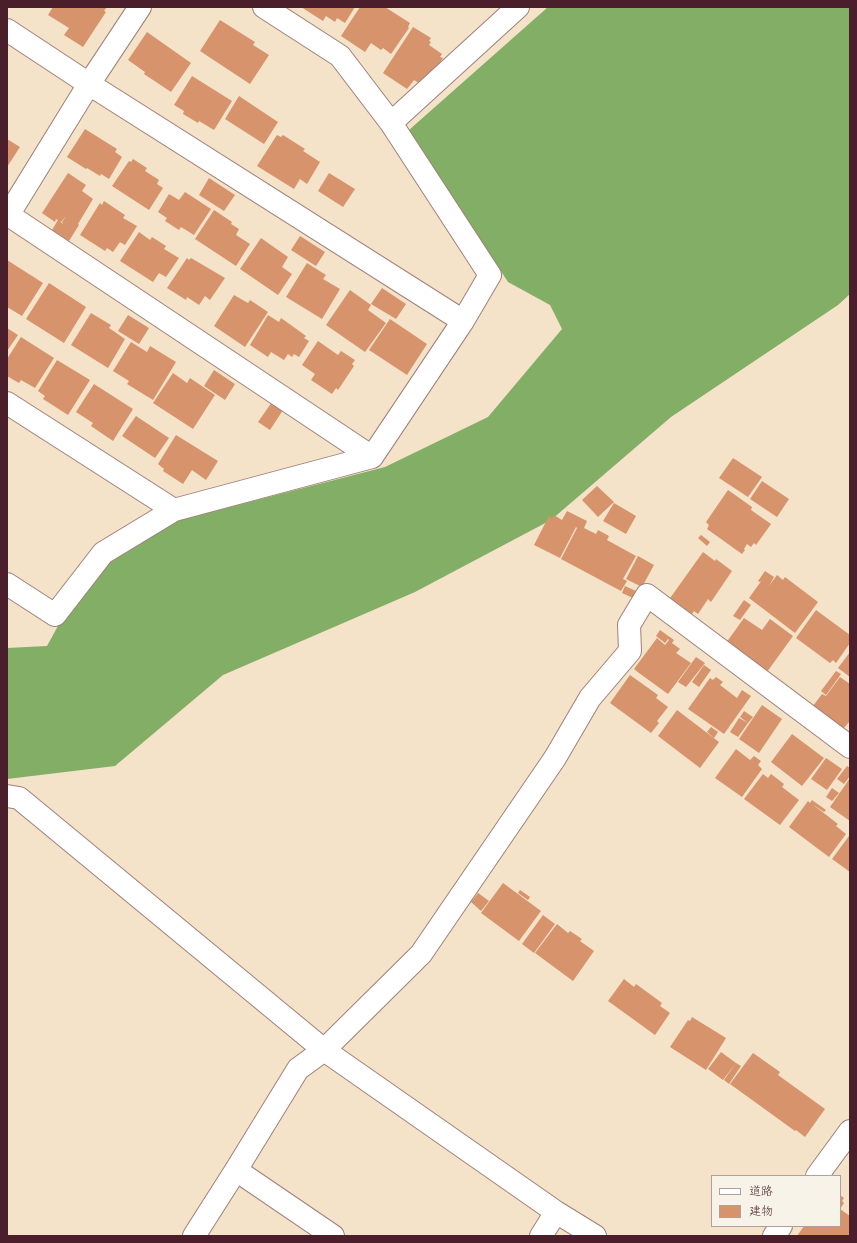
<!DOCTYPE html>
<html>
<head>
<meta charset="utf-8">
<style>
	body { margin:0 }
	#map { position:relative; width:857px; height:1243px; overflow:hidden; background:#f4e2c9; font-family:Kalam,"Klee One",sans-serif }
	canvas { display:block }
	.frame { position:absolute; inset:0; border:8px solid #4a1f2b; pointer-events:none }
	.legend { position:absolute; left:711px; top:1175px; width:130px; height:52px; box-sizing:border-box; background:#f7f3e8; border:1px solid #b29e9c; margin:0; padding:5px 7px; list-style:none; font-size:12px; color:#4a1f2b }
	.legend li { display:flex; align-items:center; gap:8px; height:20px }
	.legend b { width:20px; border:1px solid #b29e9c }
</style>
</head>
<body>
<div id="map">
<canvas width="857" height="1243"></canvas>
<div class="frame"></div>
<ul class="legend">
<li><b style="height:5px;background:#fff"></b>道路</li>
<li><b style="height:11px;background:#d7936b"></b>建物</li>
</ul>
</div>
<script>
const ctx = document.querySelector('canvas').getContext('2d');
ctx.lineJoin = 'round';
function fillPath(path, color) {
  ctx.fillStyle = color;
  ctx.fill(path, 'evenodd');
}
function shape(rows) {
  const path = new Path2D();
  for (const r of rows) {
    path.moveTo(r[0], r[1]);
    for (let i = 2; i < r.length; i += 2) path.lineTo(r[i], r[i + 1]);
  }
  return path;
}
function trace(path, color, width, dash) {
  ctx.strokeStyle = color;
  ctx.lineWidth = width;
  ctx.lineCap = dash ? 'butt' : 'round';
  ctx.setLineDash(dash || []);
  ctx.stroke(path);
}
const forest = shape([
	[548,7,850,7,850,294,838,305,671,417,551,520,415,592,223,675,115,766,7,779,7,648,47,646,64,615,105,564,179,520,385,467,488,417,562,329,550,305,508,282,409,130]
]);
const building = shape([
	[53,7,107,7,104,11,106,12,83,47,64,35,69,28,48,15],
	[301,7,355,7,345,23,337,18,335,22,326,16,323,21],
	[360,7,385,7,410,23,408,27,409,28,391,54,383,48,381,50,371,43,365,52,341,36],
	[220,20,255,42,253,45,269,55,250,84,200,51],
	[413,27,431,38,429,41,431,42,429,45,442,54,440,57,443,58,432,76,422,85,414,80,407,89,383,73],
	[147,32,191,63,171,92,144,74,145,72,128,60],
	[192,76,232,101,214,130,199,121,198,123,183,114,184,111,174,105],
	[239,96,278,122,264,144,225,119],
	[85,129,117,149,115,152,122,157,109,179,101,174,100,176,87,168,86,169,67,157],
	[277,135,281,137,283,135,305,149,303,151,320,162,307,184,300,179,294,189,257,166],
	[7,139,20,147,7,167],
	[133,159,147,168,145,171,159,180,157,184,163,188,149,210,112,186,129,161,131,162],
	[68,173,86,185,82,191,93,199,78,224,79,225,69,241,52,230,58,220,63,224,62,222,66,216,61,222,56,219,55,222,42,213],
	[329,173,355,189,343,207,318,191],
	[209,178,235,195,224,211,199,195],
	[185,192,211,209,194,235,181,227,179,230,165,221,167,218,158,212,169,194,179,200],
	[104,201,125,215,123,218,137,226,125,245,120,242,113,252,107,248,105,251,80,235,100,203,102,205],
	[214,210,232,222,231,224,239,229,236,235,250,244,236,266,195,239],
	[139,232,150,240,152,237,166,246,164,249,179,258,166,277,159,273,153,282,120,261],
	[300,236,325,252,316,266,291,250],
	[261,238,288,257,282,267,292,274,278,295,240,269],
	[187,258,189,260,191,258,225,278,210,300,205,296,199,305,187,297,186,300,167,288],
	[7,260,43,283,22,316,7,307],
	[307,263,326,275,323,279,340,289,322,319,286,297],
	[49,283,86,307,64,343,26,319],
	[382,288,406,304,396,319,371,304],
	[350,290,371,305,368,310,386,323,365,352,326,325],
	[234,295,248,303,250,300,268,312,245,347,214,326],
	[91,313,111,325,109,328,125,339,108,368,71,345],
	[128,315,149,328,139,344,118,331],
	[268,315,279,322,281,318,306,336,304,338,309,341,299,357,294,354,292,357,288,354,284,360,271,352,268,357,250,345],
	[390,319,427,344,407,375,369,350],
	[7,328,18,335,7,351],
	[21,337,54,358,35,388,21,380,19,383,7,376,7,359],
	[318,341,338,355,341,351,355,360,352,364,354,366,338,390,336,388,332,394,311,380,315,374,302,365],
	[131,342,147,352,150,346,176,362,153,400,127,384,129,381,113,371],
	[57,360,90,380,68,415,43,399,45,396,38,391],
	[214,370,235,384,225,400,204,386],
	[173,373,187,383,190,378,215,395,193,429,153,403],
	[94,384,133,409,113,441,91,426,93,423,76,412],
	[272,402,283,410,270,430,258,422],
	[136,416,169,438,155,458,122,436],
	[176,435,218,461,206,480,192,470,183,484,163,471,164,469,158,464],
	[733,458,762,477,748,497,719,478],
	[762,481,789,499,777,517,750,499],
	[597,486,614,502,598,517,582,500],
	[728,490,752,507,751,510,771,524,756,545,754,543,751,547,747,544,744,549,745,550,742,554,707,529,709,525,706,522],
	[614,503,636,516,626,534,603,521],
	[567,511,587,521,584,528,596,534,598,530,609,536,607,540,636,556,623,579,627,581,621,591,561,559,577,528,576,527,560,558,534,545,549,516,552,518,554,515,562,520],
	[701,535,710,542,707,546,698,538],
	[703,552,715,561,716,559,732,571,711,602,708,599,698,614,694,611,690,617,668,601],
	[638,556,654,565,642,587,626,579],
	[765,571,774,577,769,586,777,575,783,580,785,577,818,602,795,633,749,598,762,580,760,582,758,581],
	[625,586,636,591,633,598,622,593],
	[744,600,751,605,740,620,733,616],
	[816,610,850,635,850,643,836,663,833,660,830,663,796,638],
	[744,618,762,630,770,619,793,636,767,672,726,643],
	[660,630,674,640,672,643,680,649,676,653,691,663,668,694,639,673,644,666,639,673,634,669,657,638,665,645,669,640,668,639,665,643,656,636],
	[850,652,850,677,838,668],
	[696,657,705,663,686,687,678,682],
	[704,665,711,670,699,687,692,682],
	[836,671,841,674,826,695,821,691],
	[630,675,658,695,656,698,668,707,657,721,659,723,651,733,610,703],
	[716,677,723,682,720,685,737,698,742,690,751,696,724,734,688,709,710,678,713,680],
	[840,677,850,684,850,721,843,729,813,706,822,694,826,696],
	[762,705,782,719,759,753,739,739],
	[677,710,719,742,700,768,658,736],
	[744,711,753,717,748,723,740,717],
	[739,718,748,723,738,737,730,732],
	[711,727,718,732,714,738,707,732],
	[792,734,824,758,802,786,771,762],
	[736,749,750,760,754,756,761,761,758,765,762,769,742,797,715,778],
	[826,758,842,769,827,790,811,779],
	[847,766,850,768,850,776,844,784,837,779],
	[763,774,768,778,771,774,784,784,782,787,799,800,780,825,744,799],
	[850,778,850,821,830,807],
	[832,788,839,793,832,801,826,797],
	[812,800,826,810,824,812,812,804,838,824,836,826,846,834,829,857,789,827,808,801,810,803],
	[849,836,850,837,850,872,832,859],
	[503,883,541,911,519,941,481,913],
	[520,890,530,897,528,900,518,893],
	[478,893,489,901,481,911,471,902],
	[543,915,555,924,534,953,522,944],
	[557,924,568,933,570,931,582,939,580,941,594,951,573,981,535,953],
	[624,979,634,987,636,984,662,1003,660,1006,670,1013,655,1035,608,1001],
	[692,1017,726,1038,706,1070,670,1047,688,1020,690,1021],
	[721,1052,736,1063,723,1080,708,1069],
	[753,1053,780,1072,778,1075,825,1109,805,1137,796,1130,795,1131,730,1084],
	[736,1063,741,1066,729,1084,724,1080],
	[840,1195,844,1198,842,1201,844,1203,840,1209,850,1216,850,1236,797,1236,804,1226,840,1226]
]);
const minor = shape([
	[7,30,89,84,463,321],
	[391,123,518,7],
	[7,214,372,457],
	[7,217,89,84,140,7],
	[7,403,174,510],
	[7,584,55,615,103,553,174,510,372,457,463,321,490,275,391,123,340,56,264,7],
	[7,796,19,798,324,1050,556,1212,595,1236],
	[236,1170,333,1236],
	[817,1176,850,1131],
	[194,1236,236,1170,298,1069,324,1050,421,954,555,758,590,698,630,651,629,625,647,595,850,747],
	[541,1236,556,1212],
	[774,1236,781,1226]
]);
fillPath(forest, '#82ae66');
fillPath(building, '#d7936b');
trace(minor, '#9f807a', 24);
trace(minor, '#fff', 22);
</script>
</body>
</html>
